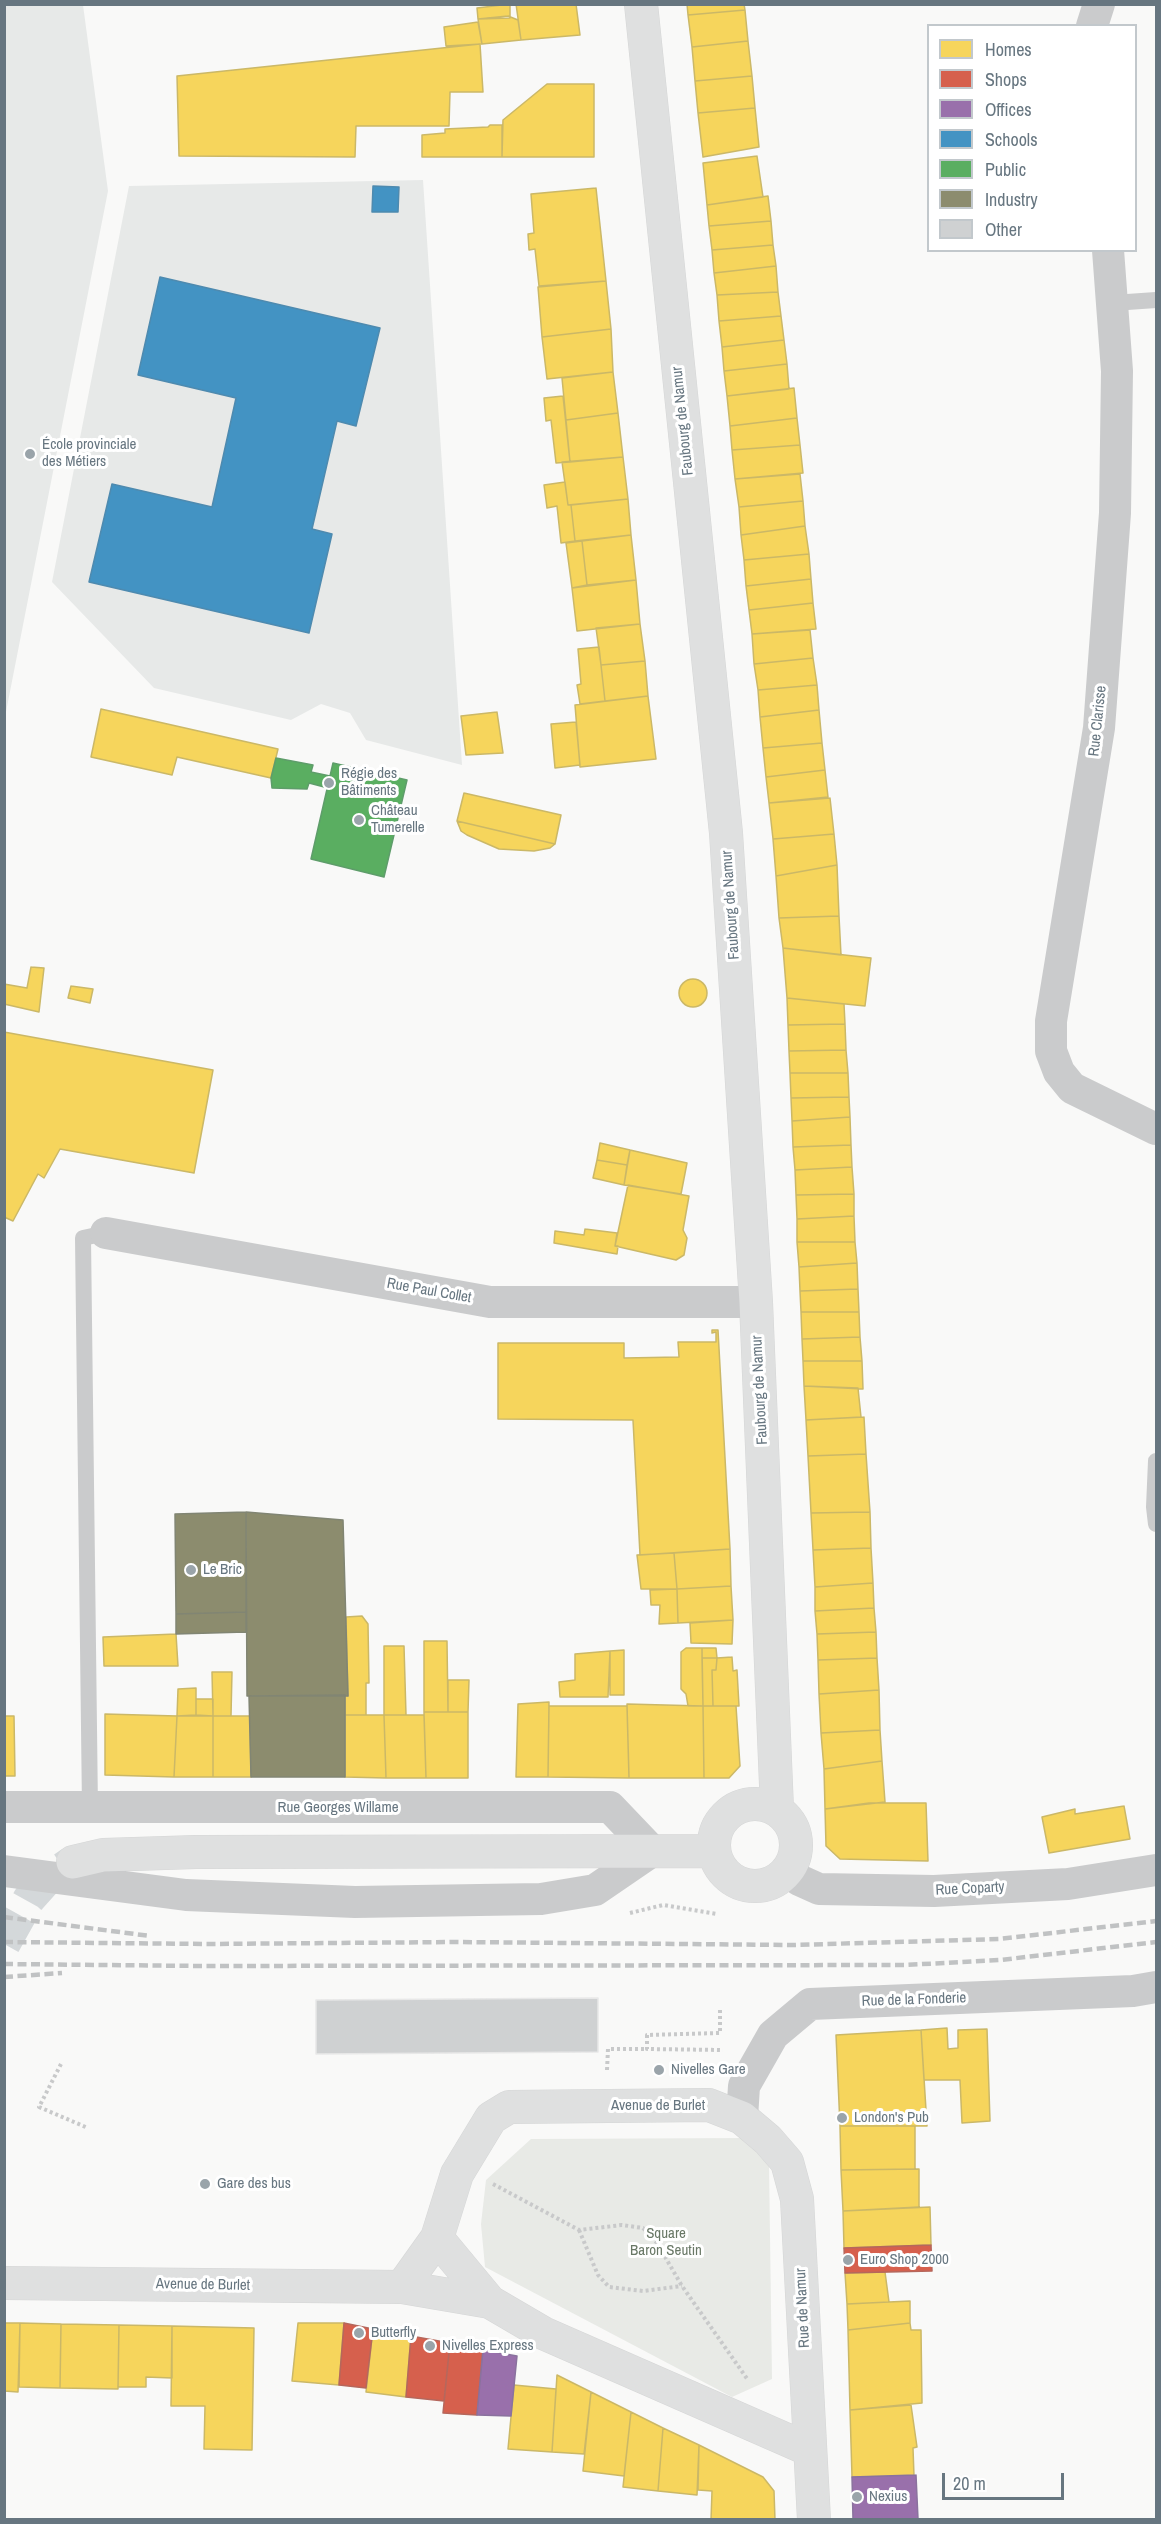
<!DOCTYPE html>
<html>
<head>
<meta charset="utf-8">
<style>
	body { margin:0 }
	#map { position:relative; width:1161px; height:2524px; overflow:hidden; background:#f9f9f8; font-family:"Archivo Narrow",sans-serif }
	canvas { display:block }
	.frame { position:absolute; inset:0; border:6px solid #677680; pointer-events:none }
	.legend { position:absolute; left:927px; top:24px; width:210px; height:228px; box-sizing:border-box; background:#fff; border:2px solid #c2c8cc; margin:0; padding:8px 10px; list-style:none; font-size:18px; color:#677680 }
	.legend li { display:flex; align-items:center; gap:12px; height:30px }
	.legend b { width:30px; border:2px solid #c2c8cc }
	.scale { position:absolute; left:942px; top:2473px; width:122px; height:27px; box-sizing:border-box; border:3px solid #677680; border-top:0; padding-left:8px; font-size:18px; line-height:21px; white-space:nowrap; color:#677680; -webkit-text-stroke:4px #fff; paint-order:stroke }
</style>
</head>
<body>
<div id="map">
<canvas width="1161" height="2524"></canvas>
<div class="frame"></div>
<ul class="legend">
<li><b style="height:16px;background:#f6d55c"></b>Homes</li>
<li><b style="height:16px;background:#d6604d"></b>Shops</li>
<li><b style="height:16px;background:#9970ab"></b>Offices</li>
<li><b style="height:16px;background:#4393c3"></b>Schools</li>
<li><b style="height:16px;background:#5aae61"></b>Public</li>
<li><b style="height:16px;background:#8c8c6e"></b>Industry</li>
<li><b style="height:16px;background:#cfd1d2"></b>Other</li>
</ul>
<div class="scale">20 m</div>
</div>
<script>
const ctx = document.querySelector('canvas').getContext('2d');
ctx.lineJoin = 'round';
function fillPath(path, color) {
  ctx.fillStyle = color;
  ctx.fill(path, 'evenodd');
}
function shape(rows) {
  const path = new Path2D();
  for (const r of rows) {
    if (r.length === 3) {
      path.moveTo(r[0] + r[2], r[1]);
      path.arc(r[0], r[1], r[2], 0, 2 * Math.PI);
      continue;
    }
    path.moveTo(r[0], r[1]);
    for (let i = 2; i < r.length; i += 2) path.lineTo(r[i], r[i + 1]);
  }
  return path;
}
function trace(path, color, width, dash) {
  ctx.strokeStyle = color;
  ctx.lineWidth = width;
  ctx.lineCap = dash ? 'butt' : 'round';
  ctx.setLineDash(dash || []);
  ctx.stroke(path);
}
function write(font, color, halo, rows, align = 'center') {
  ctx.font = font + ' "Archivo Narrow",sans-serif';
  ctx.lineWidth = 6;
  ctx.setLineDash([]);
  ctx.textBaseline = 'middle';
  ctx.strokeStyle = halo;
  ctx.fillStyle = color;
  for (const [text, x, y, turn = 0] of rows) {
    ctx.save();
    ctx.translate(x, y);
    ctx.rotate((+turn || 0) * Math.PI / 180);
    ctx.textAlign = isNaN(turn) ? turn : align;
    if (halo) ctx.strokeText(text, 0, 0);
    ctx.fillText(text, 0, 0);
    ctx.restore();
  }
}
const built = shape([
	[5,4,83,5,108,191,5,717],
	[423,180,462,765,366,740,350,713,321,704,291,720,154,688,52,582,129,186]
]);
const green = shape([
	[746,2138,769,2164,772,2379,732,2397,485,2267,481,2224,486,2180,531,2139]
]);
const homes = shape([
	[510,4,510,18,478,19,477,8,510,4],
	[516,4,576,4,580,35,521,40,516,4],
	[687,4,744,4,745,10,688,15,687,4],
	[745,10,748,41,692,47,688,15,745,10],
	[508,16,518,20,521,40,482,44,478,19,508,16],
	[478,22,482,44,446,46,444,27,478,22],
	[748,41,752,76,695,81,692,47,748,41],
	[480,44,483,92,450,92,449,126,356,126,355,157,179,156,177,76,480,44],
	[752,76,755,108,698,113,695,81,752,76],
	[547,84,594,84,594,157,502,157,503,120,547,84],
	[755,108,759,147,703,157,698,113,755,108],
	[490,125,502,125,502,157,422,157,422,135,445,133,445,129,488,127,490,125],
	[757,156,763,197,707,205,703,163,757,156],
	[596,188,606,281,539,286,535,249,529,250,528,234,534,233,531,194,596,188],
	[768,196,771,221,709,226,707,205,768,196],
	[771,221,773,245,712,250,709,226,771,221],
	[773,245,776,266,714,273,712,250,773,245],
	[776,266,778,292,717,295,714,273,776,266],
	[606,281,611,329,542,337,538,287,606,281],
	[778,292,781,316,719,321,717,295,778,292],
	[781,316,784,340,722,347,719,321,781,316],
	[611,329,613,372,547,379,542,337,611,329],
	[784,340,787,364,724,371,722,347,784,340],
	[787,364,789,389,727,396,724,371,787,364],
	[613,372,618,413,566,420,562,378,613,372],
	[794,388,797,418,730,426,727,396,794,388],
	[563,396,570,462,556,463,551,420,546,421,544,398,563,396],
	[618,413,623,457,570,462,566,420,618,413],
	[797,418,800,445,732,450,730,426,797,418],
	[800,445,803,473,735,479,732,450,800,445],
	[623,457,628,499,568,505,562,462,623,457],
	[800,474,803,501,739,507,735,479,800,474],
	[565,482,568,505,571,505,575,541,561,543,557,506,547,508,544,485,565,482],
	[628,499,631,535,575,541,571,505,628,499],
	[803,501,805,526,741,535,739,507,803,501],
	[805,526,809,554,744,560,741,535,805,526],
	[631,535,636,580,587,585,582,541,631,535],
	[582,541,587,585,572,588,566,543,582,541],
	[809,554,811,579,746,586,744,560,809,554],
	[811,579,813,603,749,610,746,586,811,579],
	[636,580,640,624,577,631,572,588,636,580],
	[813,603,816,629,752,634,749,610,813,603],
	[640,624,645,661,601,665,596,628,640,624],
	[810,630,813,658,754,664,752,634,810,630],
	[599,647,605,701,580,704,577,685,581,684,578,649,599,647],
	[813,658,817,685,758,690,754,664,813,658],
	[645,661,648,696,605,701,601,665,645,661],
	[817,685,819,710,760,717,758,690,817,685],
	[648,696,656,759,580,767,575,705,648,696],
	[101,709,278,749,271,778,177,757,172,775,91,757,101,709],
	[819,710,822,743,763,748,760,717,819,710],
	[497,712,503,753,466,755,461,716,497,712],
	[576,722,580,765,555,768,551,724,576,722],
	[822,743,825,770,766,777,763,748,822,743],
	[825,770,828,797,769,803,766,777,825,770],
	[464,793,561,815,555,844,457,821,464,793],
	[830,798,834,834,773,839,769,803,830,798],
	[457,821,555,844,550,848,534,851,499,849,467,835,461,831,457,821],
	[834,834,837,865,776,876,773,839,834,834],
	[837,865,839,916,779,918,776,876,837,865],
	[839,916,841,955,783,948,779,918,839,916],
	[783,948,871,958,865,1006,787,998,783,948],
	[31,967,44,968,39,1012,4,1004,4,984,27,988,31,967],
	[693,993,14],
	[71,986,93,989,90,1003,68,998,71,986],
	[787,998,844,1004,845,1024,788,1025,787,998],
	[845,1024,846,1050,789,1051,788,1025,845,1024],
	[4,1032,213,1070,194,1173,60,1149,44,1178,38,1174,13,1221,4,1217,4,1032],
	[846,1050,848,1073,790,1073,789,1051,846,1050],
	[790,1073,848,1073,849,1097,791,1098,790,1073],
	[849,1097,850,1117,792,1121,791,1098,849,1097],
	[850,1117,851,1145,793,1147,792,1121,850,1117],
	[600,1143,630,1150,627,1165,597,1160,600,1143],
	[851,1145,852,1167,795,1170,793,1147,851,1145],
	[630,1150,687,1163,681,1194,624,1185,630,1150],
	[597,1160,627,1165,624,1185,593,1178,597,1160],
	[852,1167,854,1194,796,1195,795,1170,852,1167],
	[628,1185,689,1196,683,1230,687,1238,684,1255,676,1260,615,1246,628,1185],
	[854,1194,854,1216,797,1219,796,1195,854,1194],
	[854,1216,855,1242,797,1242,797,1219,854,1216],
	[585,1229,617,1233,615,1246,618,1246,617,1254,554,1243,555,1231,584,1235,585,1229],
	[797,1242,855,1242,857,1263,799,1267,797,1242],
	[857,1263,858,1289,800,1291,799,1267,857,1263],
	[858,1289,859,1312,801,1312,800,1291,858,1289],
	[801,1312,859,1312,860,1337,802,1339,801,1312],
	[712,1330,718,1330,730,1549,640,1555,633,1420,498,1419,498,1343,624,1343,624,1358,679,1357,678,1342,716,1342,716,1332,712,1333,712,1330],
	[860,1337,862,1361,803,1361,802,1339,860,1337],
	[803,1361,862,1361,863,1389,804,1386,803,1361],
	[804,1386,858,1388,861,1417,806,1420,804,1386],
	[864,1417,866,1454,808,1456,806,1420,864,1417],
	[866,1454,870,1512,811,1513,808,1456,866,1454],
	[870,1512,871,1548,813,1550,811,1513,870,1512],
	[871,1548,873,1583,815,1587,813,1550,871,1548],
	[730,1549,731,1586,677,1589,674,1553,730,1549],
	[674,1553,677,1589,641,1589,637,1555,674,1553],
	[873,1583,874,1608,815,1611,815,1587,873,1583],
	[731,1586,733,1620,678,1623,677,1589,731,1586],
	[677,1589,678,1623,659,1624,660,1605,651,1605,650,1590,677,1589],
	[874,1608,876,1632,817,1634,815,1611,874,1608],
	[362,1616,368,1624,369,1683,366,1683,366,1715,345,1715,345,1695,348,1696,346,1617,362,1616],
	[733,1620,732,1644,691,1643,690,1623,733,1620],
	[876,1632,877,1658,818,1660,817,1634,876,1632],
	[176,1634,178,1666,104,1666,103,1637,176,1634],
	[424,1641,447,1641,448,1712,424,1712,424,1641],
	[384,1646,404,1646,406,1715,384,1715,384,1646],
	[686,1648,702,1648,703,1706,688,1706,686,1694,681,1689,681,1652,686,1648],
	[702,1648,716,1648,717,1658,702,1658,702,1648],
	[624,1650,624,1695,610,1695,610,1651,624,1650],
	[610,1651,608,1697,560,1697,559,1682,575,1680,575,1654,610,1651],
	[732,1657,733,1671,737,1670,739,1706,713,1706,712,1670,716,1670,717,1658,732,1657],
	[702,1658,717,1658,716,1670,712,1670,713,1706,703,1706,702,1658],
	[877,1658,879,1690,819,1694,818,1660,877,1658],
	[212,1672,232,1672,231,1716,213,1716,212,1672],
	[448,1680,469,1680,468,1712,448,1712,448,1680],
	[196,1688,196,1715,177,1716,178,1689,196,1688],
	[879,1690,880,1730,821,1733,819,1694,879,1690],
	[196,1699,213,1699,213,1716,196,1715,196,1699],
	[549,1702,548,1777,516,1777,518,1704,549,1702],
	[627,1704,703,1706,704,1778,629,1778,627,1704],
	[549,1706,627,1706,629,1778,548,1777,549,1706],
	[703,1706,736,1706,740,1766,729,1778,704,1778,703,1706],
	[424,1712,468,1712,468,1778,426,1778,424,1712],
	[105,1714,177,1716,174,1777,105,1775,105,1714],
	[345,1715,384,1715,386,1778,345,1777,345,1715],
	[384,1715,424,1715,426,1778,386,1778,384,1715],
	[4,1716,14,1716,15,1776,4,1776,4,1716],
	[177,1716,213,1716,213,1777,174,1777,177,1716],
	[213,1716,250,1716,251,1777,213,1777,213,1716],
	[880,1730,882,1761,824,1769,821,1733,880,1730],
	[882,1761,885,1802,825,1809,824,1769,882,1761],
	[869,1803,926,1803,928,1861,840,1859,826,1846,825,1809,869,1803],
	[1124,1806,1130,1839,1049,1853,1042,1817,1075,1809,1075,1814,1124,1806],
	[947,2028,948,2049,958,2048,958,2030,987,2029,990,2121,962,2123,960,2080,924,2080,921,2030,947,2028],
	[921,2030,927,2126,840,2126,836,2035,921,2030],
	[840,2126,915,2126,915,2169,841,2170,840,2126],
	[919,2169,919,2207,843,2211,841,2170,919,2169],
	[930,2207,931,2245,844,2248,843,2211,930,2207],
	[885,2272,889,2302,847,2304,845,2273,885,2272],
	[910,2301,910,2323,848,2330,847,2304,910,2301],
	[4,2323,20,2323,18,2392,4,2391,4,2323],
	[20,2323,61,2324,60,2388,19,2387,20,2323],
	[298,2323,344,2323,339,2385,292,2381,298,2323],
	[910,2323,911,2330,921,2330,922,2403,850,2410,848,2330,910,2323],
	[61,2324,119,2325,118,2389,60,2388,61,2324],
	[119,2325,172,2326,172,2378,146,2377,146,2387,118,2387,119,2325],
	[172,2326,254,2328,252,2450,204,2449,205,2406,171,2406,172,2326],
	[373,2329,411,2336,406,2397,366,2392,373,2329],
	[557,2375,591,2392,584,2454,552,2452,557,2375],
	[514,2385,556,2389,552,2452,508,2449,514,2385],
	[591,2392,631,2412,624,2476,583,2471,591,2392],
	[911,2405,917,2447,913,2448,914,2476,852,2477,850,2410,911,2405],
	[631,2412,663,2428,658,2491,623,2487,631,2412],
	[663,2428,699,2445,697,2495,658,2491,663,2428],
	[699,2445,763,2477,774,2491,775,2520,711,2520,712,2491,698,2490,699,2445]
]);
const shops = shape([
	[931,2245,932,2271,845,2273,844,2248,931,2245],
	[344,2323,373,2329,366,2388,339,2385,344,2323],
	[411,2336,450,2343,444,2401,406,2397,411,2336],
	[450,2343,483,2350,477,2415,443,2413,450,2343]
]);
const offices = shape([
	[483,2350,517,2356,511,2416,477,2415,483,2350],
	[916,2475,918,2519,853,2519,852,2477,916,2475]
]);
const schools = shape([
	[373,186,399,187,398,212,372,212,373,186],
	[160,277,380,328,356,426,337,421,312,529,332,534,309,633,89,582,112,484,212,507,236,398,138,375,160,277]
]);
const public = shape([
	[276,758,313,765,311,772,330,776,328,788,309,783,307,789,272,788,271,778,276,758],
	[333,763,407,780,384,877,311,859,333,763]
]);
const industry = shape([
	[246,1512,246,1612,176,1614,175,1514,246,1512],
	[246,1512,343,1520,348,1696,247,1696,246,1512],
	[246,1612,246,1632,176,1634,176,1614,246,1612],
	[345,1695,345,1777,251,1777,249,1696,345,1695]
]);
const building = shape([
	[598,1998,598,2052,316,2054,316,2000,598,1998]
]);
const secondaryTunnel = shape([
	[4,1944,29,1899,46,1880,71,1863]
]);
const path = shape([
	[630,1913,663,1905,717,1914],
	[720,2010,720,2033,647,2035,647,2049,723,2050],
	[61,2064,39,2107,88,2128],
	[607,2070,608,2049,647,2049],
	[493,2184,579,2230,622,2225,643,2228,657,2243,682,2286,748,2380],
	[579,2230,598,2275,609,2287,643,2291,682,2286]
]);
const lane = shape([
	[1113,303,1156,300],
	[1156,1461,1154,1507,1156,1524],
	[90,1809,83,1238,106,1233]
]);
const street = shape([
	[1092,26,1099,4],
	[1108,250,1117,371,1115,513,1099,728,1051,1021,1051,1051,1059,1072,1072,1088,1156,1129],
	[106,1233,490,1302,756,1302],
	[4,1807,610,1807,652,1851,595,1890,541,1899,355,1902,186,1895,4,1871],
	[788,1869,799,1880,819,1889,934,1891,1068,1884,1156,1870],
	[742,2118,744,2086,773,2035,810,2004,1133,1991,1156,1987]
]);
const secondary = shape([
	[641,4,726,833,756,1302,777,1809],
	[755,1845,41],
	[73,1862,103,1855,196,1852,714,1851],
	[437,2238,490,2302],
	[4,2283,402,2287,490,2302,543,2333,810,2450],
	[402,2287,437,2238,457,2174,491,2118,509,2107,709,2105,742,2118,768,2140,787,2162,797,2199,814,2520]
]);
const rail = shape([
	[4,1917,150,1936],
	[4,1942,207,1944,457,1942,794,1945,999,1939,1156,1921],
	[4,1964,203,1966,905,1965,1000,1960,1156,1942],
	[4,1977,62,1973]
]);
const markers = [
	[30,454,6,"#9aa4aa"],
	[329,783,6,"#9aa4aa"],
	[359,820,6,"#9aa4aa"],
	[191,1570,6,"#9aa4aa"],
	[659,2070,6,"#9aa4aa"],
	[842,2118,6,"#9aa4aa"],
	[205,2184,6,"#9aa4aa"],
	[848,2260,6,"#9aa4aa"],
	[359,2333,6,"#9aa4aa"],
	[430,2346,6,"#9aa4aa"],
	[857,2497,6,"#9aa4aa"]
];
const streetNames = [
	["Faubourg de Namur",683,421,-96],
	["Rue Clarisse",1098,721,-84],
	["Faubourg de Namur",731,905,-94],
	["Rue Paul Collet",429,1291,10],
	["Faubourg de Namur",760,1390,-93],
	["Rue Georges Willame",338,1808],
	["Rue Coparty",970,1889,-3],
	["Rue de la Fonderie",914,2000,-2],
	["Avenue de Burlet",658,2106],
	["Avenue de Burlet",203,2285,1],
	["Rue de Namur",803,2308,-93]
];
const poiNames = [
	["École provinciale",42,445],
	["des Métiers",42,462],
	["Régie des",341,774],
	["Bâtiments",341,791],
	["Château",371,811],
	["Tumerelle",371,828],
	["Le Bric",203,1570],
	["Nivelles Gare",671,2070],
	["London's Pub",854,2118],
	["Gare des bus",217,2184],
	["Euro Shop 2000",860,2260],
	["Butterfly",371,2333],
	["Nivelles Express",442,2346],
	["Nexius",869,2497]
];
const parkNames = [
	["Square",666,2234],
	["Baron Seutin",666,2251]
];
fillPath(built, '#e7e9e8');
fillPath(green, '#e8eae6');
fillPath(homes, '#f6d55c');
trace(homes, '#cbb867', 1.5);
fillPath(shops, '#d6604d');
trace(shops, '#b5675c', 1.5);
fillPath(offices, '#9970ab');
trace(offices, '#8a729e', 1.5);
fillPath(schools, '#4393c3');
trace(schools, '#4e8aaf', 1.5);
fillPath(public, '#5aae61');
trace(public, '#5e9d6a', 1.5);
fillPath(industry, '#8c8c6e');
trace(industry, '#818573', 1.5);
fillPath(building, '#cfd1d2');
trace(building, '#e8e8e8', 1.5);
trace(secondaryTunnel, '#d4d8da', 33, [33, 16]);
trace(secondary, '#d5d6d6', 34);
trace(path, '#c8c9ca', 4, [3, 3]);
trace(lane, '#cacbcc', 16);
trace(street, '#cacbcc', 32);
trace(secondary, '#dfe0e0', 33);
trace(rail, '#c0c2c3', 4.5, [9, 4.5]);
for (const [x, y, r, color] of markers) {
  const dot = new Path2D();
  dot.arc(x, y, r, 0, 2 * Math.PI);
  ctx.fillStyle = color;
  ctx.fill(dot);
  trace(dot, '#fff', 2);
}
write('15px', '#677680', '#fff', streetNames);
write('15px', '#677680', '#fff', poiNames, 'left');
write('15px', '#697866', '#fff', parkNames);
</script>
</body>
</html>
